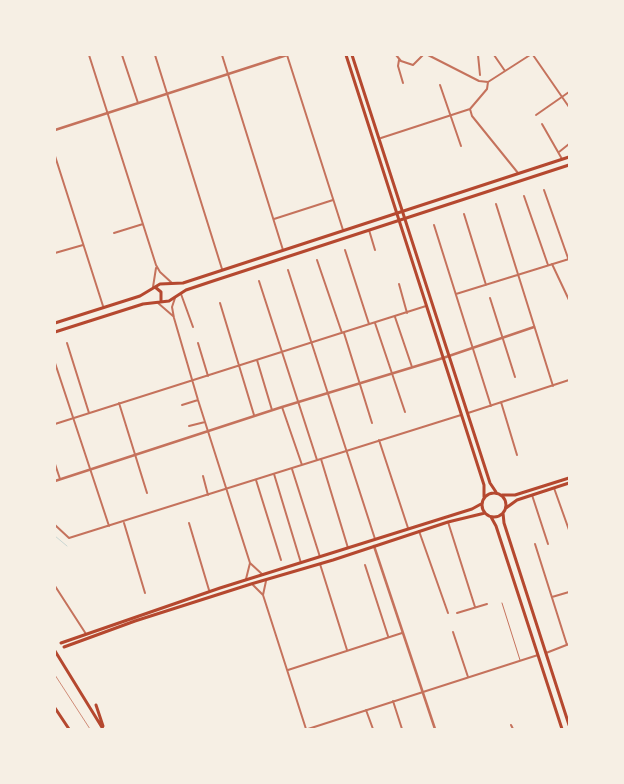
<!DOCTYPE html>
<html>
<head>
<meta charset="utf-8">
<style>
	body { margin:0 }
	#map { position:relative; width:624px; height:784px; overflow:hidden; background:#f6efe4; font-family:Lora,serif }
	canvas { display:block }
	.frame { position:absolute; inset:0; border:56px solid #f6efe4; pointer-events:none }
</style>
</head>
<body>
<div id="map">
<canvas width="624" height="784"></canvas>
<div class="frame"></div>
</div>
<script>
const ctx = document.querySelector('canvas').getContext('2d');
ctx.lineJoin = 'round';
function shape(rows) {
  const path = new Path2D();
  for (const r of rows) {
    if (r.length === 3) {
      path.moveTo(r[0] + r[2], r[1]);
      path.arc(r[0], r[1], r[2], 0, 2 * Math.PI);
      continue;
    }
    path.moveTo(r[0], r[1]);
    for (let i = 2; i < r.length; i += 2) path.lineTo(r[i], r[i + 1]);
  }
  return path;
}
function trace(path, color, width, dash) {
  ctx.strokeStyle = color;
  ctx.lineWidth = width;
  ctx.lineCap = dash ? 'butt' : 'round';
  ctx.setLineDash(dash || []);
  ctx.stroke(path);
}
const stream = shape([
	[55,536,67,546]
]);
const service = shape([
	[502,603,520,660]
]);
const minor = shape([
	[89,55,156,265,160,272,172,283],
	[122,55,138,103],
	[155,55,222,269],
	[222,55,283,250],
	[287,55,343,230],
	[396,55,401,61,413,65,423,55],
	[428,55,479,81,488,82],
	[478,55,480,75],
	[494,55,505,71],
	[533,55,569,107],
	[399,60,398,66,403,83],
	[440,85,461,146],
	[470,109,472,116,518,173],
	[536,115,569,92],
	[542,124,562,159],
	[381,138,470,109,487,89,488,82,530,55],
	[559,152,569,144],
	[55,156,103,306],
	[544,190,568,258],
	[524,196,548,265],
	[496,204,553,386],
	[464,214,486,285],
	[274,219,333,200],
	[434,225,491,406],
	[369,230,375,250],
	[114,233,143,224],
	[345,250,369,324],
	[55,253,83,245],
	[317,260,342,333],
	[552,264,569,300],
	[288,270,375,539],
	[259,281,317,460],
	[399,284,407,313],
	[153,287,156,268],
	[181,294,193,327],
	[456,294,569,259],
	[175,298,172,307,174,318,198,400,250,563,263,575],
	[490,298,515,377],
	[158,303,173,316],
	[220,303,254,415],
	[395,317,412,367],
	[375,323,405,412],
	[344,333,372,423],
	[67,343,89,413],
	[198,343,208,376],
	[257,360,272,410],
	[55,363,109,526],
	[501,402,517,455],
	[119,403,147,493],
	[182,405,198,400],
	[282,407,302,465],
	[468,413,569,380],
	[55,424,426,306],
	[189,426,205,422],
	[379,440,408,528],
	[321,459,348,548],
	[55,464,60,479],
	[292,469,320,557],
	[274,474,301,563],
	[203,476,208,495],
	[256,480,281,560],
	[554,488,569,530],
	[532,495,548,544],
	[448,522,475,607],
	[124,523,145,593],
	[189,523,209,590],
	[55,525,69,538,461,415],
	[419,531,448,613],
	[535,544,567,645],
	[55,545,55,548],
	[320,564,347,650],
	[365,565,388,636],
	[246,579,250,563],
	[253,585,263,595,306,729],
	[55,586,86,634],
	[263,595,266,581],
	[552,597,569,592],
	[457,613,487,604],
	[453,632,468,677],
	[546,653,569,644],
	[288,670,402,633],
	[393,701,402,729],
	[366,710,373,729],
	[511,725,513,729],
	[308,729,538,655]
]);
const tertiary = shape([
	[55,130,287,55],
	[55,481,282,407,443,358,534,327],
	[374,546,435,729]
]);
const secondary = shape([
	[346,55,484,485,484,497],
	[352,55,490,483,496,492],
	[494,505,12],
	[502,495,515,495,569,478],
	[506,508,517,500,569,483],
	[503,513,504,523,569,725],
	[491,517,496,526,562,729],
	[61,643,220,588,472,509,481,504],
	[64,647,135,621,251,584,333,560,448,522,485,513]
]);
const primary = shape([
	[155,287,161,292,161,301],
	[55,323,140,296,160,284,183,283,569,157],
	[55,332,143,304,169,301,186,290,213,281,569,165]
]);
const trunk = shape([
	[55,651,103,729],
	[96,705,103,726],
	[55,708,69,729]
]);
const tram = shape([
	[55,675,90,729]
]);
trace(stream, '#c9d6d2', 1);
trace(service, '#c5725c', 1);
trace(minor, '#c5725c', 2);
trace(tertiary, '#c5725c', 2.5);
trace(secondary, '#b5482f', 3);
trace(primary, '#b5482f', 3);
trace(trunk, '#b5482f', 3);
trace(tram, '#cf8b77', 1);
</script>
</body>
</html>
